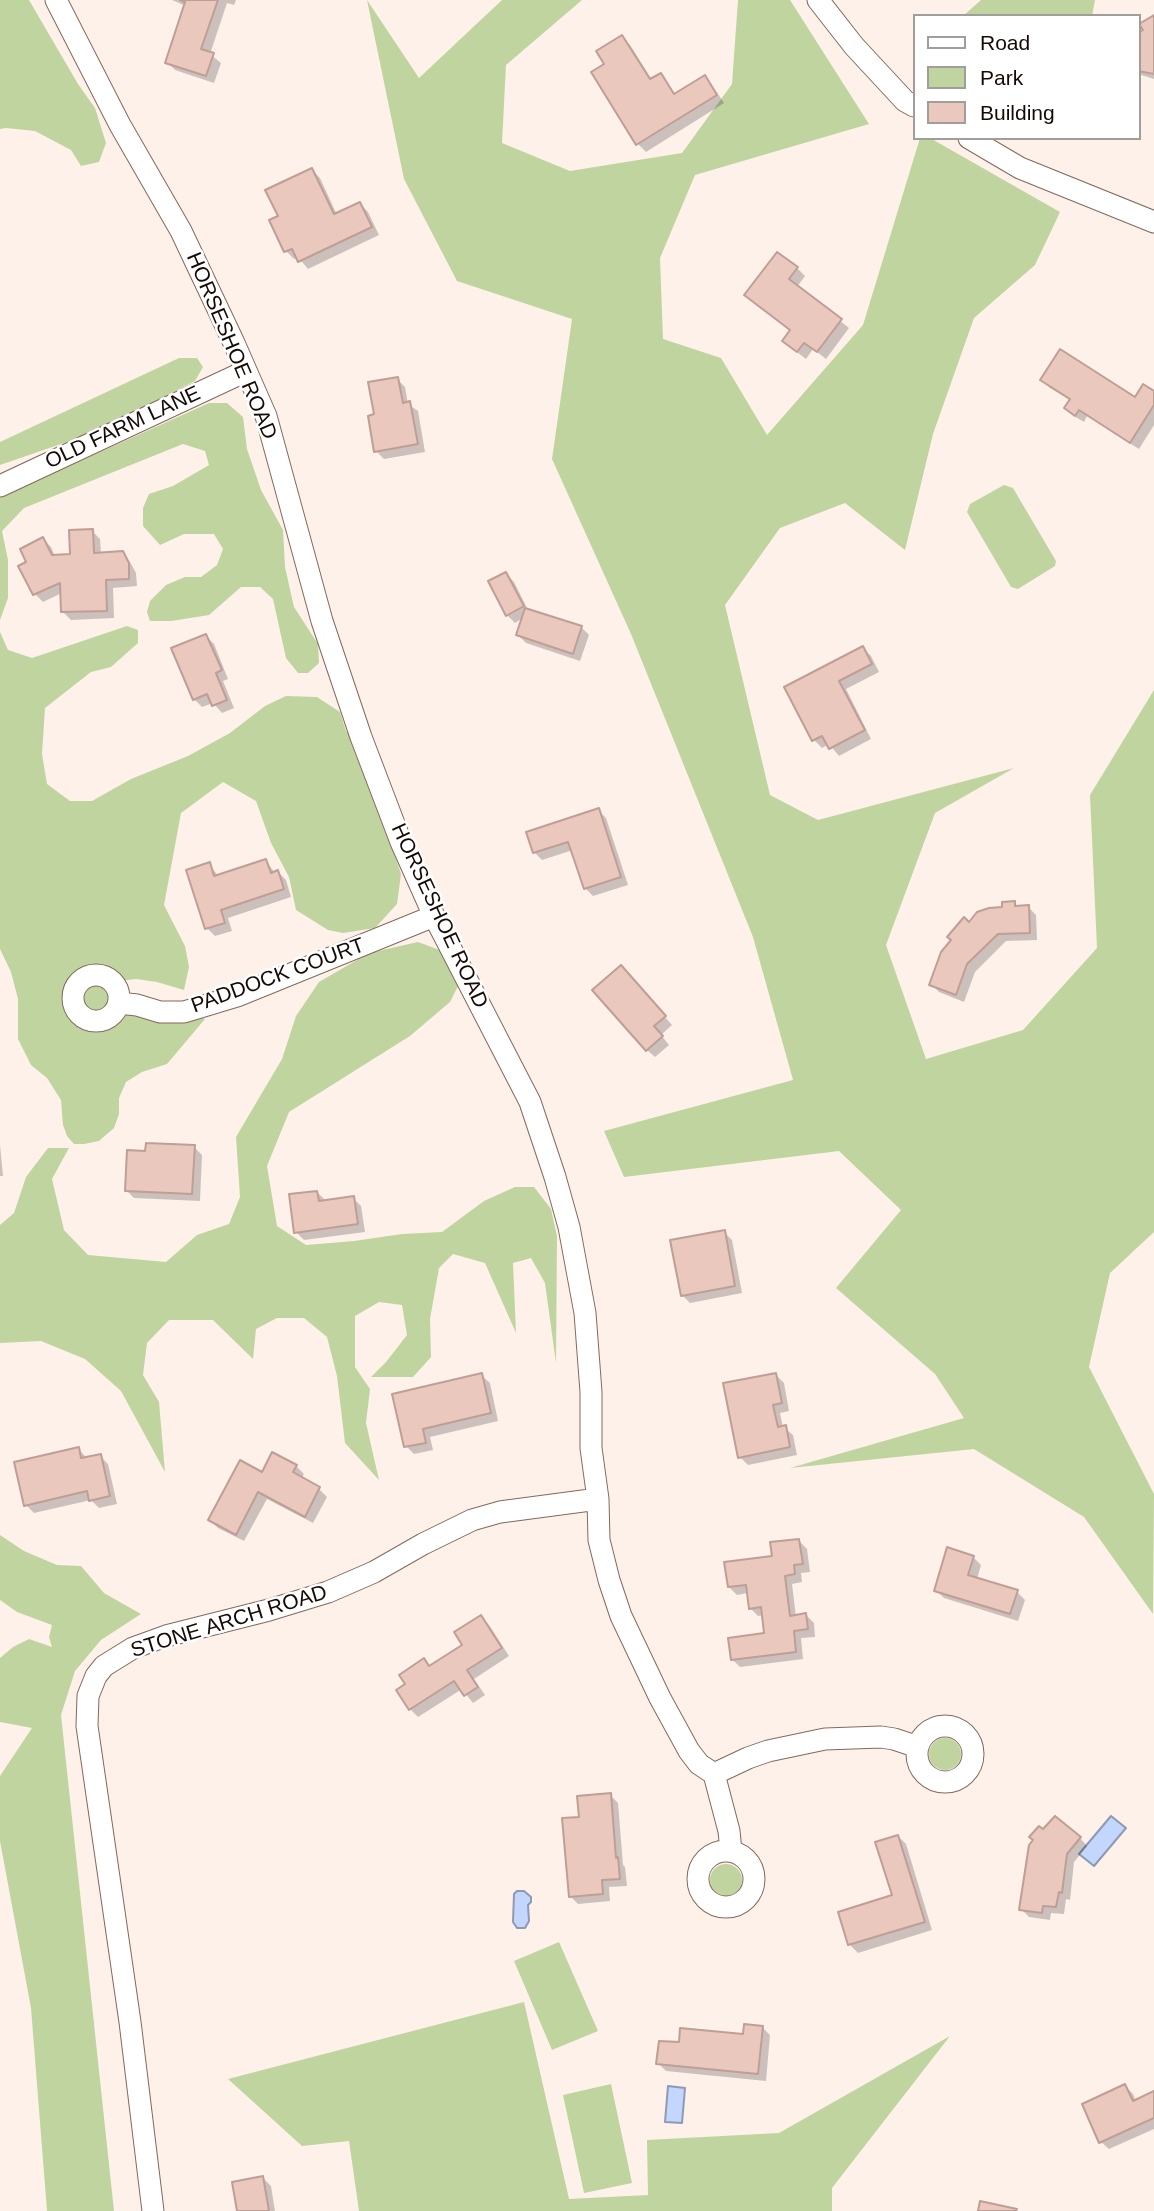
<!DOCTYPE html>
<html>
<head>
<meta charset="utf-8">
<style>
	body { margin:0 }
	#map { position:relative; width:1154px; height:2211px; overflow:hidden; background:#fef1ea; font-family:Helvetica,sans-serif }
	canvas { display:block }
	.legend { position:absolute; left:913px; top:14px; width:228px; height:126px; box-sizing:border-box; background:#fff; border:2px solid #a19d9b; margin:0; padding:9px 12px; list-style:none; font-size:21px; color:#150b06 }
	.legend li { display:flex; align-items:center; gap:14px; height:35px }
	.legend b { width:35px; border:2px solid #a19d9b }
</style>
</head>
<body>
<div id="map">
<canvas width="1154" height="2211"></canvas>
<ul class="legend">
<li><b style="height:9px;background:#fff"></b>Road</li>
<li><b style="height:19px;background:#c0d49f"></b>Park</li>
<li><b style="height:19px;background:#eac8bd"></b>Building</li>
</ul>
</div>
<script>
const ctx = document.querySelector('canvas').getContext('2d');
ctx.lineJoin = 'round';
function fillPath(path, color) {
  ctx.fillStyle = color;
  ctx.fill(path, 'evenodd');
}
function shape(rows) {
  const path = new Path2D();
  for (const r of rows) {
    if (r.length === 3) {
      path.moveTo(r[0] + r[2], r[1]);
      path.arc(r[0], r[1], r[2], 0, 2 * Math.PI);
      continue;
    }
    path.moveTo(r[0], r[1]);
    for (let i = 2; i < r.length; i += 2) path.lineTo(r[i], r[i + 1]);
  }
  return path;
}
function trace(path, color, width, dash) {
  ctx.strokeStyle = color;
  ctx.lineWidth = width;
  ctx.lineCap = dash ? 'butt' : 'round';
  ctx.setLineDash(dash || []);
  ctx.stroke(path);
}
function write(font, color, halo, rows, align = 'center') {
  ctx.font = font + ' Helvetica,sans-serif';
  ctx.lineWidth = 5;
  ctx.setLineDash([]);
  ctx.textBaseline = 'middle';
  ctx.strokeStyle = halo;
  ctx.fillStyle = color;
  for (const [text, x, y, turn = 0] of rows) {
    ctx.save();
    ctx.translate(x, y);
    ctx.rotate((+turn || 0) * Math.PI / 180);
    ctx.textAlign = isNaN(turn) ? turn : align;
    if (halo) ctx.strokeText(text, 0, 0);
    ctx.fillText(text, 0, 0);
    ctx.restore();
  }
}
const green = shape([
	[0,0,29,0,78,84,95,108,106,143,99,162,81,166,71,150,35,131,6,128,0,129],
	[367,0,419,78,502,0,582,0,506,65,502,143,570,171,682,153,732,84,738,0,790,0,869,124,695,175,660,258,663,339,721,358,767,435,863,325,920,138,930,138,1060,212,1035,265,974,318,933,434,905,550,845,503,780,528,725,605,770,795,818,820,1014,768,935,813,886,945,926,1059,1023,1030,1097,948,1090,795,1154,690,1154,1232,1110,1273,1089,1367,1154,1494,1153,1614,1084,1517,974,1449,790,1468,964,1418,935,1374,836,1288,901,1210,839,1151,624,1177,604,1131,793,1080,753,937,631,634,552,459,572,319,457,281,404,179],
	[981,0,1095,0,1092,16,963,16],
	[179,358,197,358,203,367,195,381,90,434,0,465,0,442],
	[209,403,227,403,243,417,247,449,261,490,283,530,285,567,294,607,318,644,319,663,308,673,298,673,286,658,273,599,260,587,241,587,209,615,171,621,150,621,147,612,150,601,166,585,185,577,201,577,217,565,223,549,214,534,184,534,160,545,143,526,143,508,149,494,173,486,209,465,205,451,183,444,24,508,2,531,8,560,8,598,0,620,0,497],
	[1004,485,1013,488,1056,561,1055,566,1018,589,1011,587,967,512,970,504],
	[127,626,138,630,138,643,111,667,91,672,45,708,42,754,47,784,70,801,92,801,131,779,188,756,230,733,265,706,286,696,317,697,340,712,346,731,358,742,401,874,397,904,375,928,343,933,328,930,296,910,289,877,271,843,256,801,223,782,181,813,164,905,185,946,189,967,184,990,157,982,136,979,111,982,124,996,175,1006,205,1019,167,1064,142,1072,126,1082,119,1098,119,1114,114,1128,99,1141,84,1144,74,1144,67,1136,63,1125,61,1100,47,1078,31,1065,18,1039,18,999,11,972,0,949,0,632,8,650,32,658],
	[418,942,445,952,459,984,450,1002,410,1036,289,1112,267,1166,277,1226,306,1245,354,1241,402,1234,442,1232,484,1201,515,1187,534,1187,551,1209,557,1236,556,1363,545,1283,531,1258,513,1263,516,1333,485,1263,453,1254,439,1268,430,1319,431,1357,413,1377,371,1377,386,1362,407,1335,402,1305,379,1302,355,1316,355,1367,370,1389,366,1423,379,1480,345,1443,337,1376,327,1337,304,1318,277,1318,256,1329,253,1359,213,1320,169,1320,147,1343,143,1375,159,1402,165,1472,121,1391,85,1359,41,1341,0,1343,0,1225,14,1213,26,1177,48,1148,69,1148,52,1179,64,1230,88,1255,166,1262,197,1235,229,1224,240,1197,236,1137,282,1059,296,1016,319,982,369,953],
	[0,1535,24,1551,57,1565,81,1566,104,1593,141,1614,101,1640,75,1671,61,1715,114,2211,47,2211,31,2008,0,1841,0,1776,32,1728,0,1722,0,1658,13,1647,29,1639,52,1647,49,1637,52,1625,17,1612,0,1600],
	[945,1754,16],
	[726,1880,16],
	[559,1942,598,2031,552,2050,514,1961],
	[524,2002,569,2199,648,2195,647,2140,779,2133,950,2036,832,2188,832,2211,359,2211,349,2141,302,2146,228,2079],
	[611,2084,632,2183,584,2193,563,2095]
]);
const water = shape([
	[1111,1816,1126,1828,1094,1866,1079,1854,1111,1816],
	[517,1891,524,1891,531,1897,531,1902,528,1905,529,1921,525,1928,517,1928,513,1922,514,1894,517,1891],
	[668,2086,685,2088,682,2123,665,2122,668,2086]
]);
const shadow = shape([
	[172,0,236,0,234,5,227,3,210,54,221,63,214,83,175,70,167,62,186,6],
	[1154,17,1154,79,1138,74,1138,40],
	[622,37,630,45,652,80,661,75,676,95,704,77,712,85,724,103,646,152,638,144,593,73,606,65],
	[312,170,320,178,337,215,360,204,368,212,379,235,308,269,298,257,294,259,286,251,271,221,280,216],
	[797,268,805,276,797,287,849,328,826,359,813,349,806,359,793,349,792,331,746,295],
	[397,379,405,387,408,404,418,411,425,452,384,459,376,451,376,416],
	[1042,380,1135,399,1154,393,1154,425,1139,449,1087,416,1084,422,1074,416,1066,408,1071,401,1050,388],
	[92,531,100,539,101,554,122,553,130,562,136,573,137,586,113,588,114,618,71,620,63,612,62,593,43,602,35,594,21,567,29,562,43,539,51,547,55,556,72,556],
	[506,574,514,582,528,610,581,627,589,635,580,661,526,643,518,635,523,618,515,623,507,615],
	[206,636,214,644,228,679,223,681,234,708,222,713,213,703,202,707,194,699],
	[863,648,871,656,879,672,846,689,871,739,839,756,829,744,822,748,814,740,786,687],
	[598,810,606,818,628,885,593,896,585,888,573,850,542,860,534,852],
	[266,861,275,873,278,872,286,880,291,897,228,918,232,931,215,936,207,928,209,864,219,877],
	[1014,903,1018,907,1028,907,1036,915,1037,940,1006,941,975,972,964,1002,939,992,931,984,969,924],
	[628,975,672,1025,661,1035,669,1045,655,1057,647,1050],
	[0,1145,3,1176,0,1176],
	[194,1147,202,1155,200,1201,134,1198,126,1190,147,1153],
	[317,1192,325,1200,353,1198,361,1206,365,1232,304,1240,296,1232],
	[724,1232,732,1240,742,1293,690,1303,682,1295],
	[481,1375,490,1383,498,1421,430,1437,433,1450,414,1454,406,1446,394,1395],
	[776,1375,784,1383,789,1411,780,1413,783,1427,793,1435,797,1455,748,1465,740,1457],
	[78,1449,86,1457,100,1456,108,1464,117,1504,99,1508,91,1500,34,1513,26,1505],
	[296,1466,304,1474,301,1479,319,1489,327,1497,313,1523,267,1499,244,1541,218,1528,210,1520,262,1474],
	[799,1541,807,1549,810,1572,801,1573,802,1582,792,1584,796,1617,806,1615,814,1623,815,1637,801,1638,803,1659,740,1667,732,1659,766,1635,764,1615,758,1616,750,1608,748,1593,737,1595,729,1587],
	[973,1557,981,1565,977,1579,1017,1592,1025,1600,1018,1621,944,1598,936,1590],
	[481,1617,489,1625,509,1656,474,1679,485,1695,473,1703,462,1689,418,1717,410,1709,430,1667,464,1645],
	[610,1795,618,1803,623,1865,625,1867,627,1886,609,1887,610,1901,578,1904,570,1896,581,1818],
	[1043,1832,1080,1838,1087,1846,1074,1862,1070,1900,1066,1899,1064,1914,1051,1913,1050,1920,1029,1917,1021,1909],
	[898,1836,906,1844,932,1930,858,1953,850,1945,840,1913,894,1897],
	[762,2027,770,2035,766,2081,666,2071,658,2063,681,2044,745,2036],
	[1125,2086,1133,2094,1136,2101,1154,2093,1154,2129,1109,2149,1101,2142],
	[263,2178,271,2186,275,2211,238,2211]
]);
const building = shape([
	[180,0,218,0,201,49,214,53,206,76,165,63,185,2,180,0],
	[1154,15,1154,74,1138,71,1138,33,1143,30,1139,24,1154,15],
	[622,35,650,79,661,73,674,94,705,75,717,95,636,145,591,72,604,64,596,51,622,35],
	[312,168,334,214,360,202,372,227,298,262,292,249,284,252,269,220,278,216,265,190,312,168],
	[777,252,798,267,789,279,842,319,817,352,804,343,797,352,782,341,790,330,744,295,777,252],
	[1060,349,1135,397,1143,384,1154,391,1154,405,1130,443,1079,410,1075,416,1064,408,1070,399,1040,380,1060,349],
	[398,377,403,403,410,401,418,444,374,452,368,416,374,414,368,382,398,377],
	[93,529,94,553,123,551,129,563,129,579,106,580,107,611,61,612,60,583,33,595,18,566,26,562,20,549,43,537,52,555,70,554,69,530,93,529],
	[506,572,524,606,506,616,488,581,506,572],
	[525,608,582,626,573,654,516,635,525,608],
	[206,634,222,670,216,673,227,700,212,706,207,694,193,700,171,648,206,634],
	[863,646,872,664,839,681,865,730,829,749,822,736,812,741,784,687,863,646],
	[599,808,621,877,584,889,568,842,533,853,526,832,599,808],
	[266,859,271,873,278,870,284,889,221,910,225,923,205,929,186,870,210,862,214,876,266,859],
	[1015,901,1015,906,1029,905,1030,933,998,934,967,964,956,995,929,985,941,952,951,940,947,937,964,917,969,922,977,912,989,908,1002,907,1002,902,1015,901],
	[621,965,666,1016,654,1026,663,1036,646,1051,592,990,621,965],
	[146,1143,195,1145,192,1194,125,1191,127,1150,145,1151,146,1143],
	[317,1191,319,1201,354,1196,358,1224,294,1233,289,1194,317,1191],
	[725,1230,735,1286,681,1296,670,1240,725,1230],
	[482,1373,491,1413,423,1429,426,1443,404,1447,392,1394,482,1373],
	[776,1373,782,1403,773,1405,778,1427,786,1425,790,1447,738,1458,723,1383,776,1373],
	[79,1447,81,1458,101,1454,110,1496,89,1501,87,1491,24,1506,14,1462,79,1447],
	[272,1452,297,1465,293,1472,320,1487,305,1517,258,1492,236,1535,208,1520,240,1460,262,1472,272,1452],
	[799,1539,803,1564,794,1565,795,1574,785,1576,790,1616,806,1613,808,1629,794,1631,796,1652,731,1660,728,1638,764,1633,761,1607,749,1609,746,1585,728,1587,724,1562,772,1556,770,1542,799,1539],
	[947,1547,974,1556,968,1575,1018,1590,1010,1614,934,1591,947,1547],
	[481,1615,502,1648,467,1670,478,1687,464,1696,454,1681,409,1710,396,1690,405,1684,399,1675,424,1658,429,1666,462,1645,454,1632,481,1615],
	[611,1793,616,1858,618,1857,620,1879,602,1880,603,1894,569,1897,562,1818,579,1817,577,1796,611,1793],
	[1055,1816,1081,1837,1067,1854,1062,1893,1059,1892,1056,1907,1043,1906,1042,1913,1019,1910,1029,1845,1033,1840,1029,1837,1039,1826,1043,1829,1055,1816],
	[898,1835,925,1922,848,1945,838,1912,892,1895,875,1842,898,1835],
	[744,2024,763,2026,758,2074,656,2064,659,2041,679,2042,680,2028,743,2034,744,2024],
	[1125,2084,1133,2101,1154,2091,1154,2118,1099,2143,1082,2104,1125,2084],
	[263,2176,269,2211,237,2211,232,2182,263,2176],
	[980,2201,1017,2209,1016,2211,978,2211,980,2201]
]);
const street = shape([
	[56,0,120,125,181,231,234,343,266,416,322,621,361,737,401,842,434,916,530,1102,555,1177,569,1227,585,1313,591,1392,591,1448,598,1499,599,1540,609,1580,621,1616,660,1698,689,1751,699,1764,714,1774,729,1831,731,1851],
	[818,0,854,46,905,101,914,106],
	[969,138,1020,168,1154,222],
	[0,486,246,371],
	[96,998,23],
	[119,1003,137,1005,160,1012,184,1012,237,996,434,916],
	[945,1754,28],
	[714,1774,748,1758,768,1751,825,1739,881,1737,894,1739,918,1747],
	[726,1879,28],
	[153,2211,130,2022,87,1726,88,1696,96,1676,104,1666,133,1648,166,1636,269,1610,328,1592,374,1572,423,1544,472,1520,500,1512,598,1499]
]);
const streetNames = [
	["HORSESHOE ROAD",231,346,67],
	["OLD FARM LANE",123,428,-25],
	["HORSESHOE ROAD",439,916,65],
	["PADDOCK COURT",278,976,-20],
	["STONE ARCH ROAD",229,1622,-17]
];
fillPath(green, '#c0d49f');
fillPath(water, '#c2d6fe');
trace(water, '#8e99b4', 2);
fillPath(shadow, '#0003');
fillPath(building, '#eac8bd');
trace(building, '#bf9e95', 2);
trace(street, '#84695b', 23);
trace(street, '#fff', 21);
write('21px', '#150b06', '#fff', streetNames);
</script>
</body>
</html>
